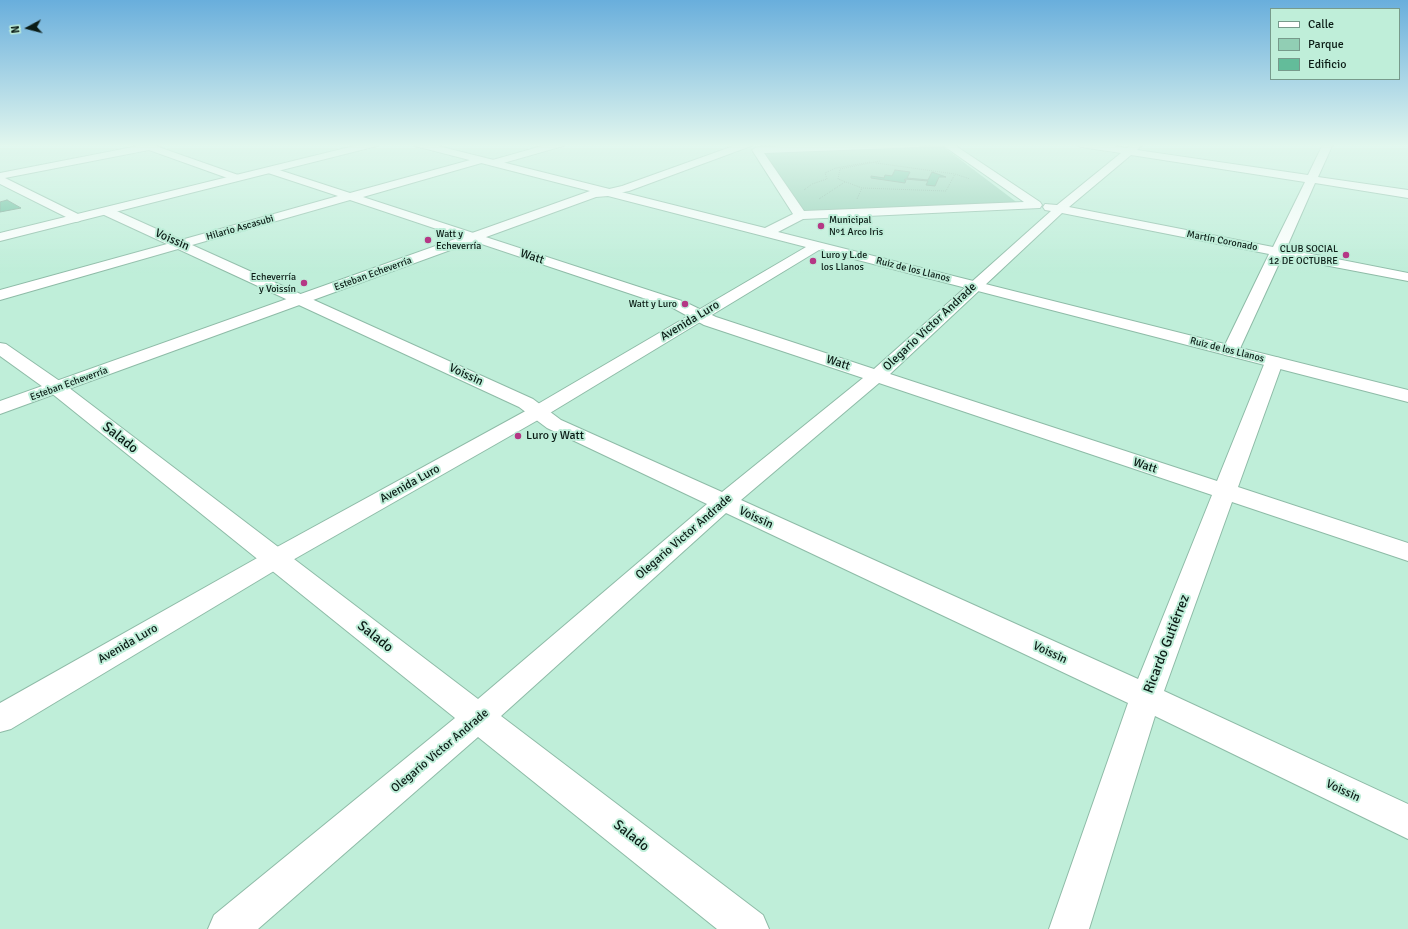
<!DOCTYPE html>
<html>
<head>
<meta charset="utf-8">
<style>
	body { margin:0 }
	#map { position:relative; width:1408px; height:929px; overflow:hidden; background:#bfeed9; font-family:Signika,sans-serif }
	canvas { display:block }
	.legend { position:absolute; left:1270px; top:8px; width:130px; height:72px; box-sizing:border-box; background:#bfeed9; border:1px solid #779a8b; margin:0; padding:5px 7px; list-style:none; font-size:12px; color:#0b1c16 }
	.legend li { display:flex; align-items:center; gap:8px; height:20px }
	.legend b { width:20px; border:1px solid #779a8b }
	.north { position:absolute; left:8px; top:8px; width:40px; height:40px; -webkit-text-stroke:3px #bfeed9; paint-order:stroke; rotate:263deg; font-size:11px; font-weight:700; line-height:16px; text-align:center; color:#0b1c16 }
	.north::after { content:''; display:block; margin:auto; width:14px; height:18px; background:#0b1c16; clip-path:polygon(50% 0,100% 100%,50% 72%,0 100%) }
</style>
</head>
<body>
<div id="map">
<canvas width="1408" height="929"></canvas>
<ul class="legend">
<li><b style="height:5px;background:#fff"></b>Calle</li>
<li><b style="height:11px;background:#91ceb4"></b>Parque</li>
<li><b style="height:11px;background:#63bc9a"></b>Edificio</li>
</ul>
<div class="north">N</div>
</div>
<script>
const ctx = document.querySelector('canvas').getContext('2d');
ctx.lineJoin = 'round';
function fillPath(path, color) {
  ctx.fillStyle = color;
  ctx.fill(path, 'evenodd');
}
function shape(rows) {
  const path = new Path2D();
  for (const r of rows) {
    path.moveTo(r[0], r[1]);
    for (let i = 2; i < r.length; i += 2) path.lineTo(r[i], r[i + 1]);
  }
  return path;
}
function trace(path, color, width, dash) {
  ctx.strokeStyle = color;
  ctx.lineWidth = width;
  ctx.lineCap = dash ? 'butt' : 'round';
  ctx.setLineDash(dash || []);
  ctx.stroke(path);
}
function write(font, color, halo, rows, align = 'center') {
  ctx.font = font + ' Signika,sans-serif';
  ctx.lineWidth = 4;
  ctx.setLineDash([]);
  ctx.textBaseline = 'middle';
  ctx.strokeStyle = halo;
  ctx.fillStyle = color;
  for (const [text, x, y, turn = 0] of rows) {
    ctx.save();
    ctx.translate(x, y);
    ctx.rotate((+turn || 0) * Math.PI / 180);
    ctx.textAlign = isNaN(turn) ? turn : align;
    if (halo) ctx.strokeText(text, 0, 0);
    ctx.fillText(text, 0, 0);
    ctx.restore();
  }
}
const green = shape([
	[941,145,1019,204,806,213,761,152]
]);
const building = shape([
	[895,170,910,172,907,178,928,180,932,172,946,177,939,177,935,186,926,185,928,181,905,179,904,180,906,180,905,183,871,178,871,176,884,178,885,175,892,176,895,170],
	[7,200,21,208,0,212,0,202,7,200]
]);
const path = shape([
	[880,161,840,169,838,179,862,188,946,191,955,174],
	[876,163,955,174,970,179],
	[804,190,812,184,827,179,825,173,836,168,871,162],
	[819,199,845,182],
	[857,199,862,188]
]);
const street = shape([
	[136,144,150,144,241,176,243,178,241,180,233,180,149,150,5,178,80,215,82,218,80,221,76,222,0,184,0,173,138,146,136,144],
	[549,144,565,144,563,146,493,166,488,163,489,161,549,144],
	[739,144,753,144,751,146,629,191,609,195,603,192,605,190,622,186,739,144],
	[1076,144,1100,144,1127,148,1132,144,1143,144,1137,150,1308,175,1323,144,1333,144,1318,177,1408,190,1408,198,1315,183,1286,249,1408,273,1408,281,1282,257,1237,355,1231,356,1225,355,1222,351,1269,254,1062,213,890,374,1217,481,1265,362,1268,358,1274,357,1280,358,1283,362,1238,487,1408,543,1408,561,1232,502,1164,691,1408,804,1408,839,1155,716,1089,929,1049,929,1128,703,726,513,501,716,763,915,769,929,717,929,478,737,258,929,208,929,214,915,455,718,50,392,0,356,0,343,6,344,64,384,478,699,707,504,547,428,519,407,178,249,0,300,0,290,167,244,102,214,100,211,102,208,110,208,181,240,338,196,265,172,264,170,265,168,273,168,350,193,481,157,486,160,485,162,363,197,685,302,716,317,874,369,1051,211,1045,210,1043,207,1045,204,1057,205,1121,153,1081,147,1076,144],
	[1131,155,1305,182,1273,247,1069,207,1131,155],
	[350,200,673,308,704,325,863,378,722,492,561,420,533,399,192,245,350,200],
	[879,383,1212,495,1138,679,741,500,879,383]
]);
const secondary = shape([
	[362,144,379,144,377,146,0,241,0,233,362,144],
	[413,144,430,144,765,228,793,214,752,150,757,147,839,144,924,144,919,147,764,153,804,211,1024,202,941,144,953,144,1040,202,1042,205,1040,208,803,219,778,232,1408,390,1408,402,819,250,545,416,284,565,11,729,0,732,0,703,266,553,531,408,806,247,608,196,596,197,0,414,0,401,590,191,415,146,413,144]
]);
const markers = [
	[821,226,4,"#b53785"],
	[428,240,4,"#b53785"],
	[1346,255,4,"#b53785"],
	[813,261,4,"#b53785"],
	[304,283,4,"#b53785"],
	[685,304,4,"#b53785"],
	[518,436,4,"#b53785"]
];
const farPoinames = [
	["Municipal",829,220],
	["Nº1 Arco Iris",829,232],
	["Watt y",436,234],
	["Echeverría",436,246],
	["CLUB SOCIAL",1338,249,"right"],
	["12 DE OCTUBRE",1338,261,"right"],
	["Luro y L.de",821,255],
	["los Llanos",821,267],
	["Echeverría",296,277,"right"],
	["y Voissín",296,289,"right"],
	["Watt y Luro",677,304,"right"]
];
const farStreetnames = [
	["Hilario Ascasubi",240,228,-16],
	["Martín Coronado",1222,241,11],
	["Ruiz de los Llanos",913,270,14],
	["Esteban Echeverría",373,274,-20],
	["Ruiz de los Llanos",1227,350,14],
	["Esteban Echeverría",69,384,-20]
];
const streetNames = [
	["Voissin",172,240,24],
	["Watt",532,257,18],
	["Avenida Luro",690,321,-31],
	["Olegario Victor Andrade",930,327,-43],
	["Watt",838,363,18],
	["Voissin",466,375,25],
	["Watt",1145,466,19],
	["Avenida Luro",410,484,-29],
	["Voissin",756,518,25],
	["Olegario Victor Andrade",684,537,-41],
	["Avenida Luro",128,644,-30],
	["Voissin",1050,653,25],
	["Olegario Victor Andrade",440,751,-40],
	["Voissin",1343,791,25]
];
const poiNames = [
	["Luro y Watt",526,436]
];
const nearStreetnames = [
	["Salado",120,438,38],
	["Salado",375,637,38],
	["Ricardo Gutiérrez",1167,644,-69],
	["Salado",631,836,38]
];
fillPath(green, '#91ceb4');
fillPath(building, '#63bc9a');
trace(building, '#719d8a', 1);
trace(street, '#8ebba7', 2);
trace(secondary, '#8ebba7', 2);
trace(path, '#6b8c7e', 1, [0.5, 1.5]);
fillPath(street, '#fff');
fillPath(secondary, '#fff');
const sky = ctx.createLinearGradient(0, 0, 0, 274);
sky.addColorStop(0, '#69aedc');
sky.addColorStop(0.53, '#e2f7ee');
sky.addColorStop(1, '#e2f7ee00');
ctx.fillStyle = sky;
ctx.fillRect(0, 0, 1408, 274);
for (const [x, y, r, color] of markers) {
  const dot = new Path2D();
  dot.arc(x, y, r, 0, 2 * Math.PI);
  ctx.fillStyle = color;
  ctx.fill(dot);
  trace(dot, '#bfeed9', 1.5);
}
write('10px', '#0b1c16', '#bfeed9', farPoinames, 'left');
write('10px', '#0b1c16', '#bfeed9', farStreetnames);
write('12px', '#0b1c16', '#bfeed9', streetNames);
write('12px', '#0b1c16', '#bfeed9', poiNames, 'left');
write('14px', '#0b1c16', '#bfeed9', nearStreetnames);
</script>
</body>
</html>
